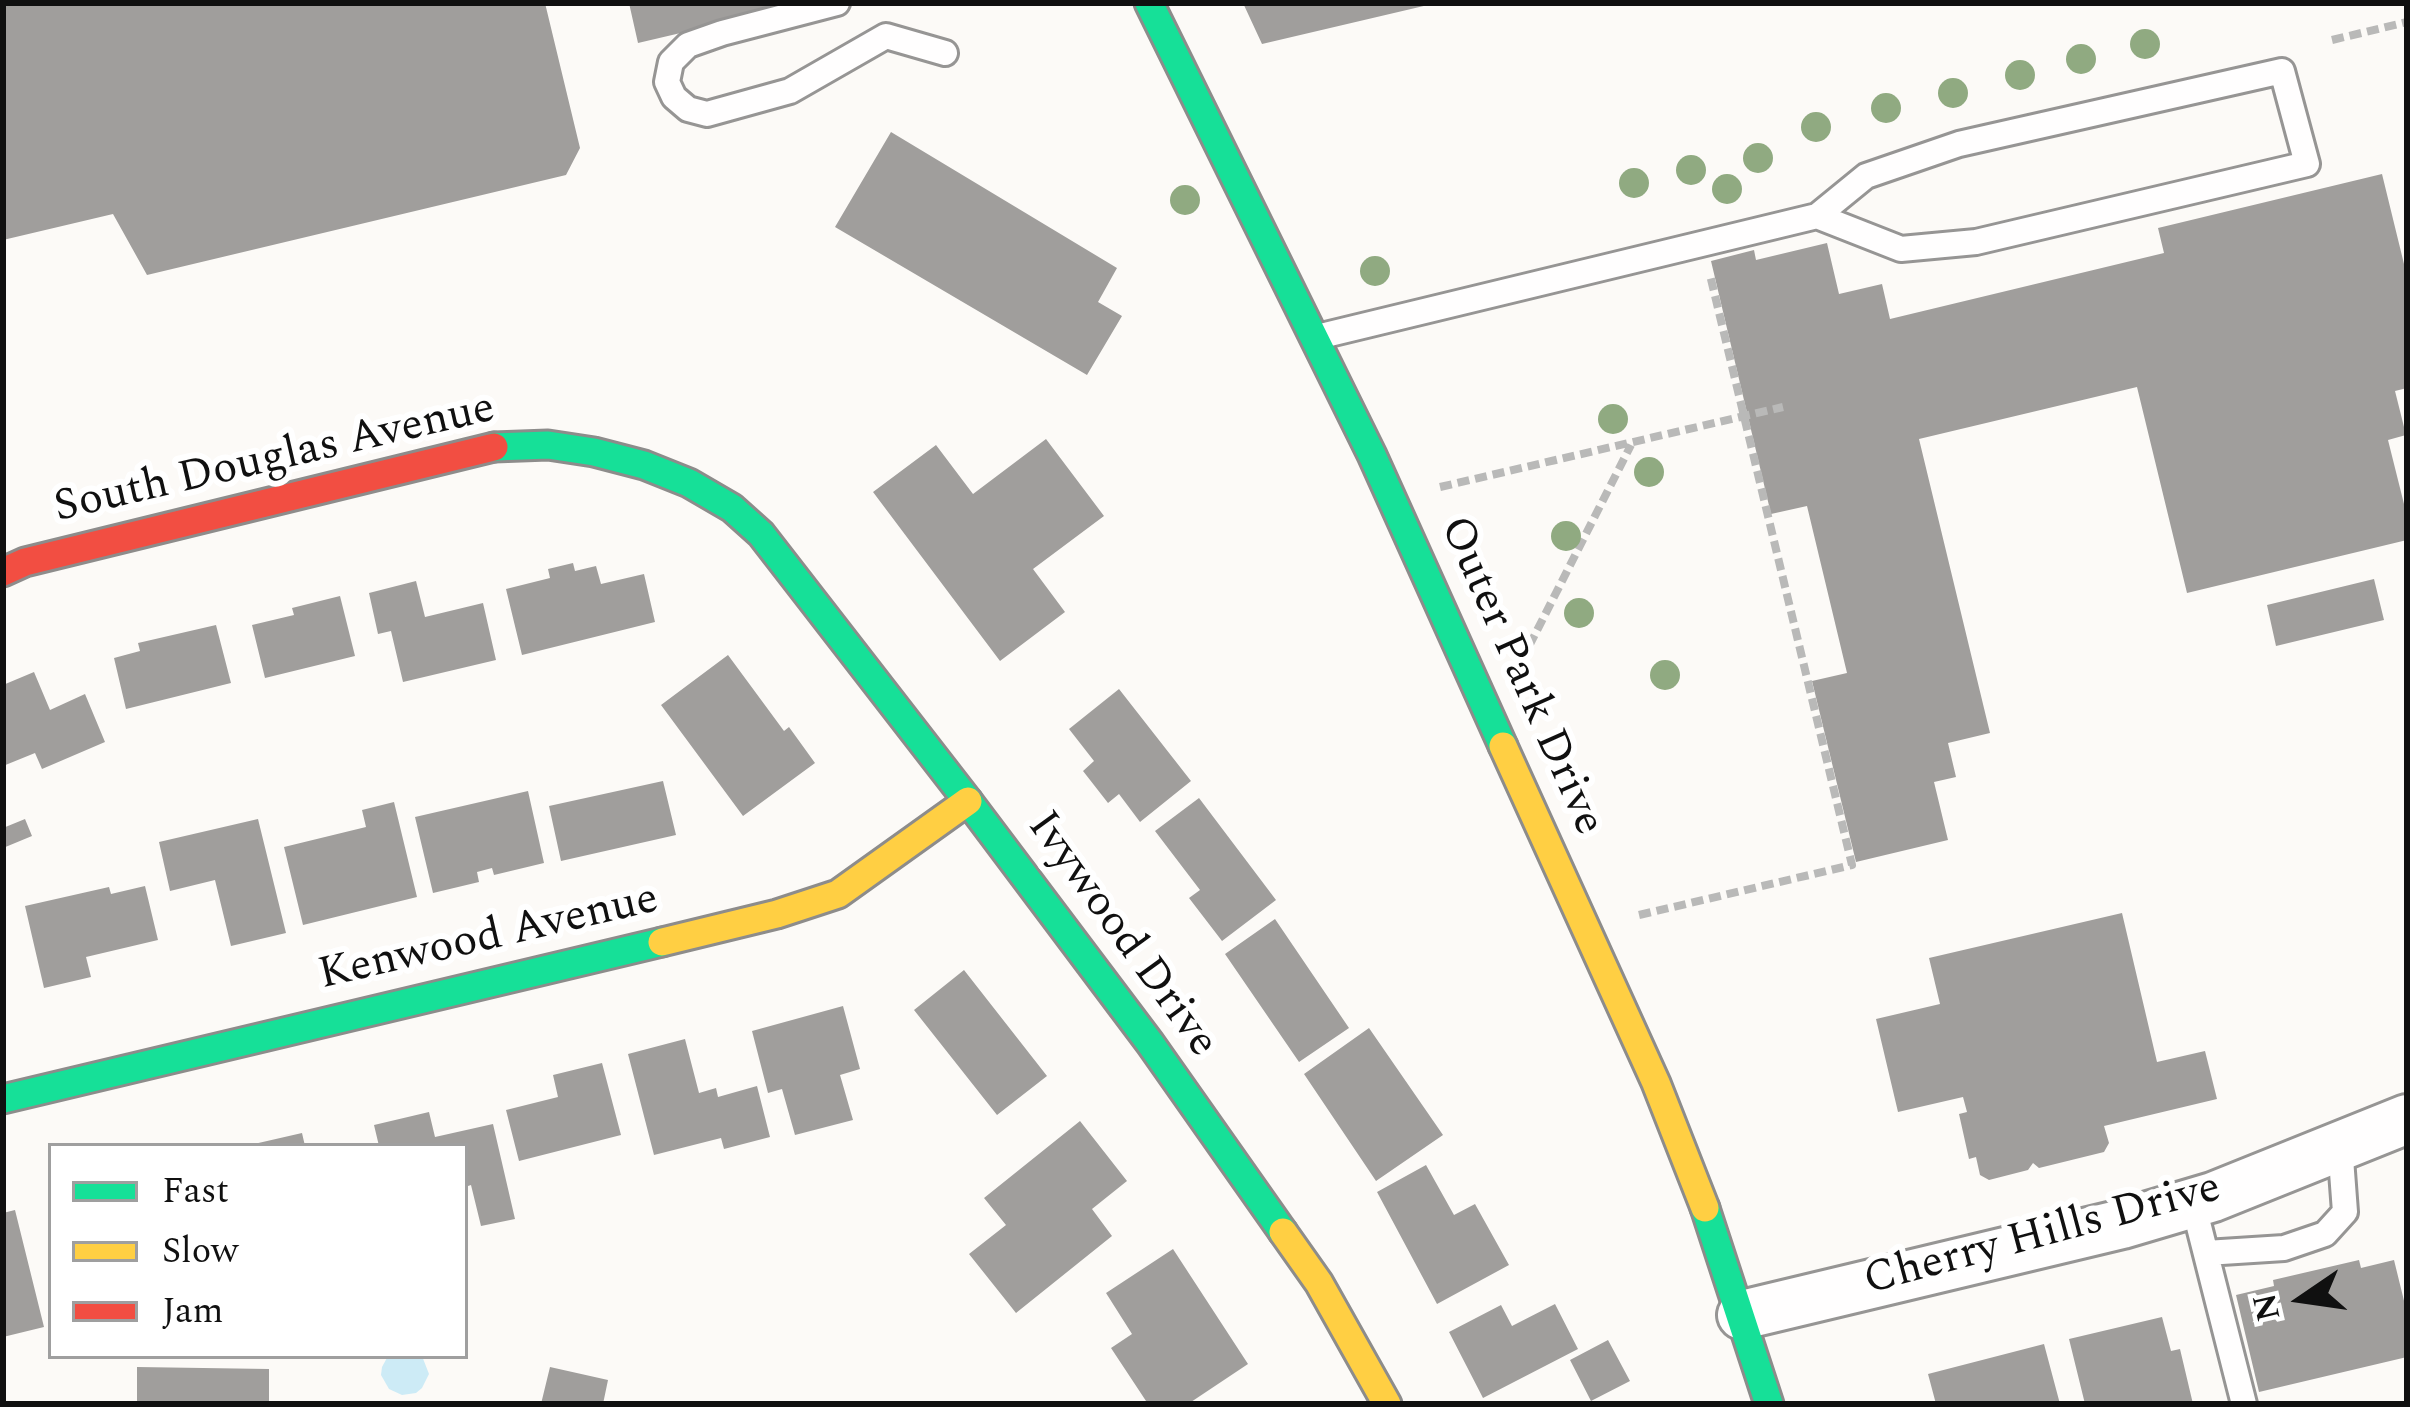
<!DOCTYPE html>
<html>
<head>
<meta charset="utf-8">
<style>
	body { margin:0 }
	#map { position:relative; width:2410px; height:1407px; overflow:hidden; background:#fcfaf7; font-family:Spectral,serif }
	canvas { display:block }
	.frame { position:absolute; inset:0; border:6px solid #101010; pointer-events:none }
	.legend { position:absolute; left:48px; top:1143px; width:420px; height:216px; box-sizing:border-box; background:#fff; border:3px solid #9f9f9f; margin:0; padding:15px 21px; list-style:none; font-size:36px; color:#101010 }
	.legend li { display:flex; align-items:center; gap:24px; height:60px }
	.legend b { width:60px; border:3px solid #9f9f9f }
	.north { position:absolute; left:2242px; top:1239px; width:120px; height:120px; -webkit-text-stroke:9px #fff; paint-order:stroke; rotate:257deg; font-size:33px; font-weight:700; line-height:48px; text-align:center; color:#101010 }
	.north::after { content:''; display:block; margin:auto; width:42px; height:54px; background:#101010; clip-path:polygon(50% 0,100% 100%,50% 72%,0 100%) }
</style>
</head>
<body>
<div id="map">
<canvas width="2410" height="1407"></canvas>
<div class="frame"></div>
<ul class="legend">
<li><b style="height:15px;background:#16e098"></b>Fast</li>
<li><b style="height:15px;background:#ffcf43"></b>Slow</li>
<li><b style="height:15px;background:#f24e42"></b>Jam</li>
</ul>
<div class="north">N</div>
</div>
<script>
const ctx = document.querySelector('canvas').getContext('2d');
ctx.lineJoin = 'round';
function fillPath(path, color) {
  ctx.fillStyle = color;
  ctx.fill(path, 'evenodd');
}
function shape(rows) {
  const path = new Path2D();
  for (const r of rows) {
    path.moveTo(r[0], r[1]);
    for (let i = 2; i < r.length; i += 2) path.lineTo(r[i], r[i + 1]);
  }
  return path;
}
function trace(path, color, width, dash) {
  ctx.strokeStyle = color;
  ctx.lineWidth = width;
  ctx.lineCap = dash ? 'butt' : 'round';
  ctx.setLineDash(dash || []);
  ctx.stroke(path);
}
function write(font, color, halo, rows, align = 'center') {
  ctx.font = font + ' Spectral,serif';
  ctx.lineWidth = 12;
  ctx.setLineDash([]);
  ctx.textBaseline = 'middle';
  ctx.strokeStyle = halo;
  ctx.fillStyle = color;
  for (const [text, x, y, turn = 0] of rows) {
    ctx.save();
    ctx.translate(x, y);
    ctx.rotate((+turn || 0) * Math.PI / 180);
    ctx.textAlign = isNaN(turn) ? turn : align;
    if (halo) ctx.strokeText(text, 0, 0);
    ctx.fillText(text, 0, 0);
    ctx.restore();
  }
}
const water = shape([
	[388,1356,422,1356,429,1374,422,1388,416,1393,402,1395,389,1389,381,1375,382,1367]
]);
const building = shape([
	[3,3,545,3,580,148,566,175,147,275,113,214,3,240],
	[629,3,799,3,800,5,638,43],
	[1243,3,1428,3,1428,5,1262,44],
	[891,132,1117,268,1098,302,1122,316,1087,375,835,227],
	[2382,174,2404,264,2407,264,2407,388,2395,391,2406,435,2388,440,2407,516,2407,540,2187,593,2137,387,1919,439,1990,733,1948,743,1956,777,1934,782,1948,840,1856,862,1812,681,1847,673,1807,506,1771,514,1711,261,1754,250,1756,260,1827,243,1839,294,1882,284,1890,319,2164,253,2158,228],
	[1046,439,1104,516,1033,569,1065,612,1000,661,873,492,936,445,973,494],
	[573,563,575,571,596,566,601,584,644,574,655,622,522,655,506,589,550,578,548,569],
	[2374,579,2384,620,2276,646,2267,605],
	[416,581,425,617,483,603,496,660,403,682,391,631,378,634,369,593],
	[340,596,355,656,265,678,252,625,294,615,292,608],
	[216,625,231,683,126,709,114,658,140,651,138,643],
	[728,655,784,731,789,727,815,763,743,816,661,705],
	[34,672,50,710,85,694,105,742,42,769,35,753,3,766,3,685],
	[1119,689,1191,781,1140,822,1119,794,1108,803,1083,771,1094,761,1069,729],
	[663,781,676,835,561,861,549,806],
	[528,791,544,863,494,875,492,868,477,872,479,882,433,893,415,817],
	[1199,798,1276,900,1222,941,1189,898,1200,890,1155,831],
	[394,802,417,897,303,925,284,847,366,827,362,810],
	[25,819,32,836,3,848,3,828],
	[258,819,286,933,231,946,215,880,170,891,159,842],
	[145,886,158,940,86,957,91,977,44,988,25,906,109,887,111,894],
	[2122,913,2157,1062,2205,1051,2217,1099,2104,1126,2109,1143,2104,1152,2039,1168,2033,1163,2028,1170,1989,1180,1980,1175,1976,1157,1969,1159,1959,1114,1967,1112,1963,1097,1898,1112,1876,1019,1940,1004,1929,958],
	[1275,919,1349,1028,1299,1062,1225,954],
	[964,970,1047,1076,997,1115,914,1010],
	[843,1006,860,1069,840,1075,853,1120,795,1135,782,1089,768,1093,752,1031],
	[1369,1028,1443,1135,1376,1181,1304,1074],
	[685,1039,699,1093,716,1088,718,1097,757,1086,770,1137,724,1149,721,1138,654,1155,628,1054],
	[602,1063,621,1135,519,1161,506,1110,558,1097,553,1075],
	[429,1112,435,1137,493,1124,515,1219,481,1226,471,1185,465,1187,465,1146,379,1146,374,1125],
	[1080,1121,1127,1181,1092,1209,1112,1236,1016,1313,969,1254,1006,1225,984,1198],
	[302,1133,305,1146,254,1146,254,1144],
	[1426,1165,1454,1215,1475,1204,1509,1265,1437,1304,1377,1192],
	[15,1210,44,1327,3,1337,3,1213],
	[1173,1249,1248,1364,1188,1404,1148,1404,1111,1348,1132,1334,1106,1293],
	[2359,1260,2361,1268,2394,1260,2407,1313,2407,1357,2259,1392,2236,1295,2274,1286,2273,1280],
	[1555,1304,1578,1349,1483,1398,1449,1332,1501,1305,1512,1326],
	[2162,1317,2171,1351,2180,1349,2193,1404,2085,1404,2069,1339],
	[1608,1340,1630,1381,1591,1401,1570,1360],
	[2044,1344,2060,1404,1936,1404,1928,1374],
	[137,1367,269,1369,269,1404,137,1404],
	[550,1367,608,1380,603,1404,541,1404]
]);
const path = shape([
	[2332,40,2407,22],
	[1440,487,1783,407],
	[1521,662,1631,445],
	[1639,915,1852,865,1710,275]
]);
const lane = shape([
	[837,3,722,33,688,45,671,62,667,82,674,97,688,109,707,114,790,91,886,36,945,53],
	[1317,337,1817,216,1866,176,1959,144,2282,71,2307,164,1976,242,1901,249,1817,216],
	[2193,1203,2244,1404],
	[2206,1253,2284,1248,2325,1234,2345,1212,2340,1145]
]);
const street = shape([
	[1742,1315,2122,1224,2213,1197,2407,1119]
]);
const fast = shape([
	[1149,3,1372,455,1503,746],
	[494,447,548,445,594,452,644,465,689,483,732,508,761,534,968,801,1150,1043,1283,1232],
	[3,1099,662,942],
	[1705,1208,1769,1404]
]);
const slow = shape([
	[1503,746,1656,1083,1705,1208],
	[662,942,777,914,838,894,968,801],
	[1283,1232,1319,1283,1387,1404]
]);
const jam = shape([
	[3,572,25,562,494,447]
]);
const trees = [
	[2145,44],
	[2081,59],
	[2020,75],
	[1953,93],
	[1886,108],
	[1816,127],
	[1758,158],
	[1691,170],
	[1634,183],
	[1727,189],
	[1185,200],
	[1375,271],
	[1613,419],
	[1649,472],
	[1566,536],
	[1579,613],
	[1665,675]
];
const streetNames = [
	["South Douglas Avenue",275,461,-13],
	["Outer Park Drive",1519,677,66],
	["Ivywood Drive",1120,936,54],
	["Kenwood Avenue",489,940,-13],
	["Cherry Hills Drive",2043,1237,-15]
];
fillPath(water, '#cdebf6');
fillPath(building, '#a09e9c');
trace(lane, '#969594', 30);
trace(street, '#969594', 54);
trace(fast, '#8d8c8b', 33);
trace(slow, '#8d8c8b', 33);
trace(jam, '#8d8c8b', 33);
trace(path, '#b9b9b8', 8, [12, 6]);
trace(lane, '#fffefe', 24);
trace(street, '#fffefe', 48);
trace(fast, '#16e098', 27);
trace(slow, '#ffcf43', 27);
trace(jam, '#f24e42', 27);
ctx.fillStyle = '#90aa81';
for (const [x, y] of trees) {
  ctx.beginPath();
  ctx.arc(x, y, 15, 0, 2 * Math.PI);
  ctx.fill();
}
write('45px', '#101010', '#fff', streetNames);
</script>
</body>
</html>
